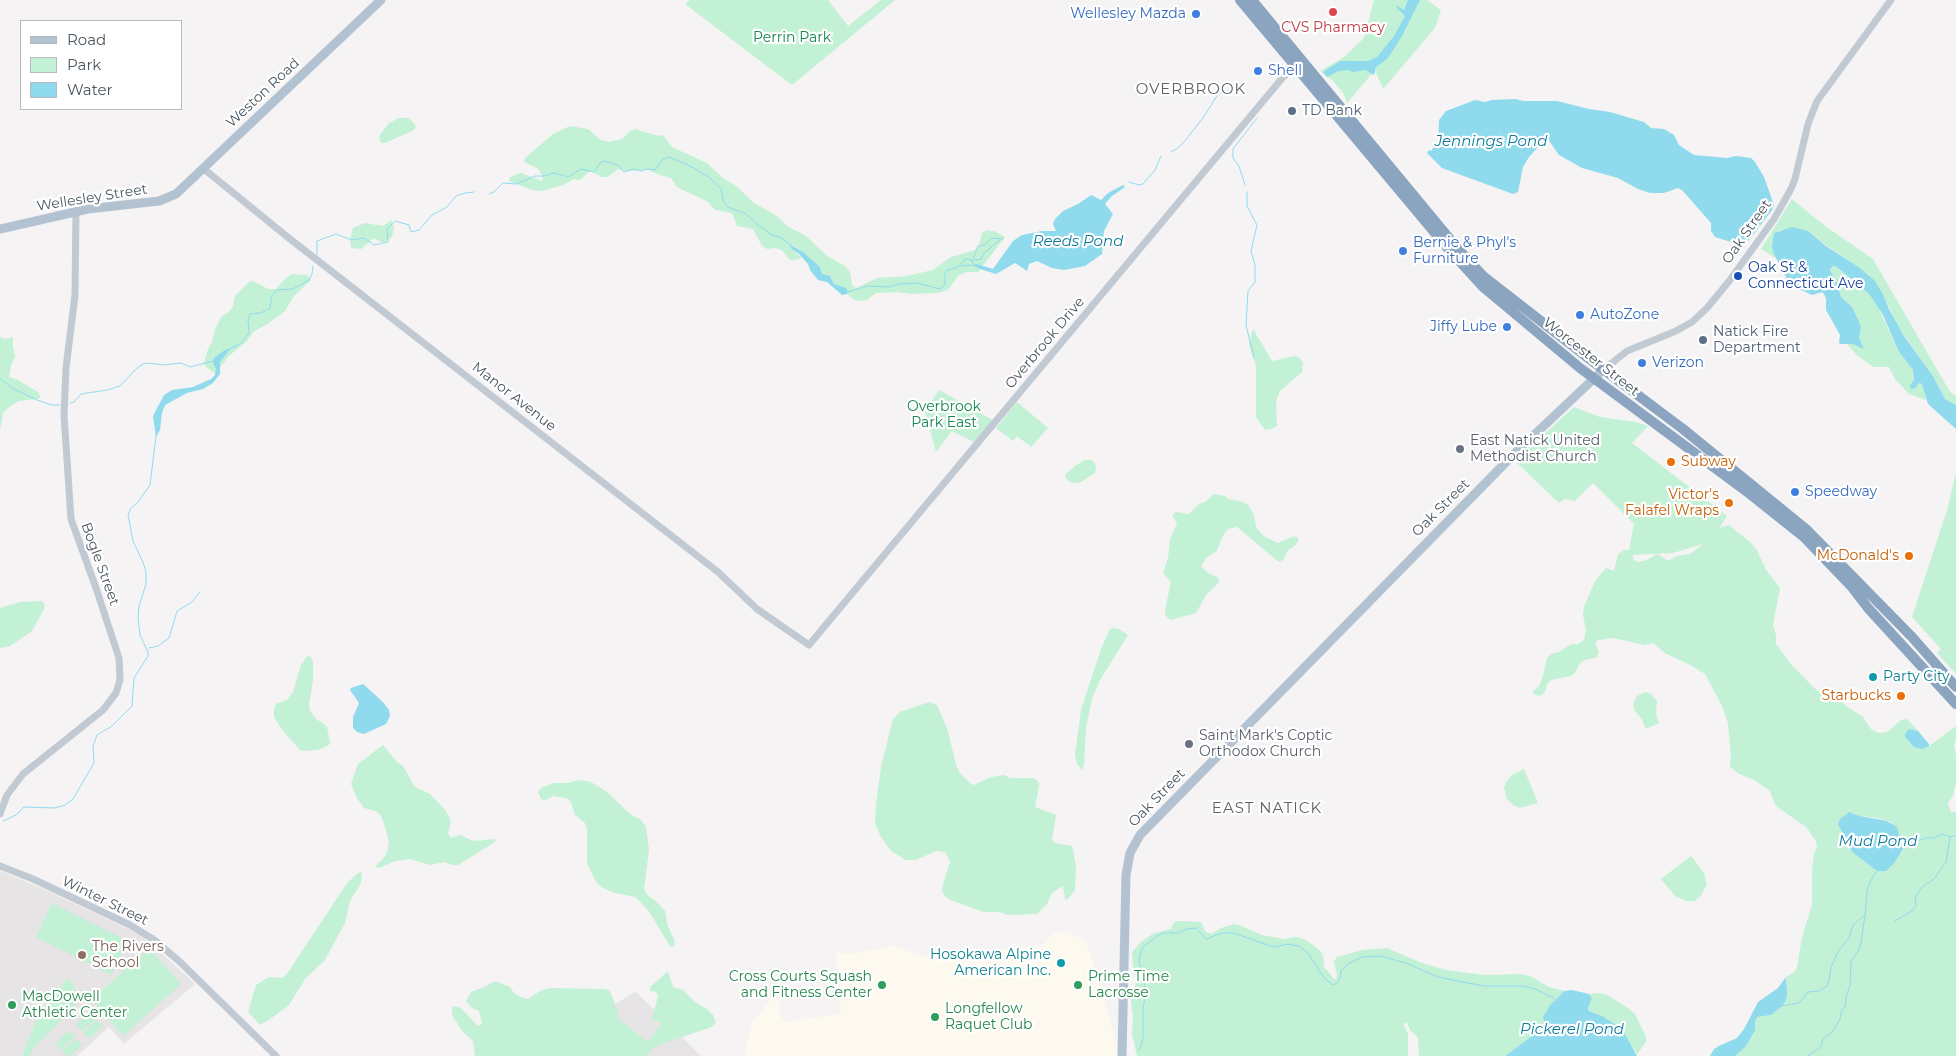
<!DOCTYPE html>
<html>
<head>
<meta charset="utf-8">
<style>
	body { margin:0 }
	#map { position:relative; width:1956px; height:1056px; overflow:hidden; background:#f5f3f3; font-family:Montserrat,sans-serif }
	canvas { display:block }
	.legend { position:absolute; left:20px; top:20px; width:162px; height:90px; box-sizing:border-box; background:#fff; border:1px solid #b7bbc0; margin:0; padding:6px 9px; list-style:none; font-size:15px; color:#4a5661 }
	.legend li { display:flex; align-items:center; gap:10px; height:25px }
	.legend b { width:25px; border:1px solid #b7bbc0 }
</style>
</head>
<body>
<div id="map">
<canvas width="1956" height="1056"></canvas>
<ul class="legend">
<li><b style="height:6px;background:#b3c2d1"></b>Road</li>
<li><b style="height:14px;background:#c3f1d5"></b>Park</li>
<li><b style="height:14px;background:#90daee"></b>Water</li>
</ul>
</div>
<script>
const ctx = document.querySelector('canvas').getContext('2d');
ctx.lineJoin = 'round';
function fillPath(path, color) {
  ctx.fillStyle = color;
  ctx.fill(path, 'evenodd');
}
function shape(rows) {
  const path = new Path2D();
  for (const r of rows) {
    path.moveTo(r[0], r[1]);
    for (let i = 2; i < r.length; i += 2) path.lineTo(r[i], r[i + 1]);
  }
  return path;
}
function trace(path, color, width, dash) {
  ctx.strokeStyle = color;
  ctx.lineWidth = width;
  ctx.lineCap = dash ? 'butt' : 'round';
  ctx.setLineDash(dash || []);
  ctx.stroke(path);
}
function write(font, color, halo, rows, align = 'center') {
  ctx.font = font + ' Montserrat,sans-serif';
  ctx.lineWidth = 4.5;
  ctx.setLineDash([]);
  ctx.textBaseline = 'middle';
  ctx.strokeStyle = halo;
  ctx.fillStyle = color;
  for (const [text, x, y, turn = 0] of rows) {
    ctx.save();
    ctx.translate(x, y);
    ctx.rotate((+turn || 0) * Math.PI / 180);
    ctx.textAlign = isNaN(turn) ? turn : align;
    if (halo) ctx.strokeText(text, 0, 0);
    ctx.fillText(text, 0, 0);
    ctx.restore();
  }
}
const commercial = shape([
	[1064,931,1086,940,1116,1041,1116,1056,744,1056,752,1023,771,998,780,998,781,1022,841,1014,835,953,855,953,896,946,920,956,1044,945,1052,934]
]);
const education = shape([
	[0,871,48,891,143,936,195,984,124,1044,109,1027,77,1056,0,1056],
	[636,992,701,1056,522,1056,537,1047]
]);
const green = shape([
	[689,0,828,0,848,26,881,0,895,0,792,85,685,4],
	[1374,0,1427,0,1441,10,1435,28,1383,89,1375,70,1347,103,1344,94,1332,80,1320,71,1344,57,1364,38],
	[399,118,408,118,412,121,416,126,414,130,385,143,382,143,379,140,380,135,389,123],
	[570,126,588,129,601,140,609,142,622,139,630,131,635,129,658,136,663,135,672,147,707,163,724,179,735,185,754,203,777,216,787,226,806,236,827,256,845,266,850,272,852,285,856,288,877,278,907,276,933,270,951,257,975,250,979,246,982,233,987,230,994,231,1005,237,978,272,966,272,958,276,948,290,938,293,911,294,897,292,876,293,867,300,856,301,847,294,848,292,834,284,831,277,822,274,820,267,797,248,793,245,795,252,802,258,795,260,790,260,782,250,775,248,767,249,762,246,753,229,737,226,732,213,715,210,708,202,677,187,671,178,660,175,649,170,626,171,618,169,608,177,602,177,590,171,580,180,574,179,563,185,543,191,532,190,509,181,510,177,521,173,542,181,543,178,540,171,537,168,524,162,525,158,553,134],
	[1792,199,1825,226,1873,259,1950,392,1956,396,1956,405,1945,399,1933,376,1898,326,1883,294,1868,274,1826,245,1808,231,1780,230,1776,233,1772,246,1777,259,1761,249],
	[391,220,394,227,392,237,388,240,385,242,381,242,374,238,361,249,351,248,350,239,353,228,365,223,383,226],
	[1835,266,1869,294,1878,307,1899,352,1913,370,1914,380,1912,383,1917,385,1919,383,1922,384,1925,388,1926,400,1909,394,1895,379,1889,367,1873,367,1857,355,1847,344,1852,344,1857,347,1860,342,1859,334,1852,307,1841,297,1837,283,1832,274,1830,270],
	[292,274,307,275,311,280,294,296,285,311,269,323,253,332,247,341,229,356,215,374,205,366,204,363,208,349,213,340,214,332,221,317,229,312,233,306,235,296,249,282,253,281,268,289,276,289,285,279],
	[1253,329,1272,361,1295,356,1300,358,1303,363,1302,372,1280,391,1276,401,1277,426,1271,429,1265,430,1256,417,1256,366,1249,344],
	[0,337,5,339,13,337,13,346,15,357,11,365,9,377,18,380,38,392,41,397,38,399,19,401,9,407,3,413,0,431],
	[939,390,993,420,974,442,952,431,936,452,925,412],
	[1017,402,1048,428,1031,447,1017,436,1013,441,996,428],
	[1574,407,1600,417,1636,422,1648,426,1632,443,1727,516,1719,528,1729,525,1751,543,1757,550,1766,570,1780,588,1773,625,1776,635,1776,644,1790,663,1814,688,1829,699,1834,697,1839,698,1846,706,1862,716,1871,729,1878,733,1887,732,1901,720,1907,719,1918,731,1912,731,1929,746,1956,726,1956,740,1954,745,1956,756,1956,783,1953,796,1948,803,1951,812,1956,812,1956,1056,1735,1056,1757,1017,1771,1015,1776,1011,1787,984,1786,977,1793,973,1797,968,1802,937,1812,905,1812,870,1814,854,1817,847,1816,841,1806,827,1776,806,1769,790,1754,780,1739,774,1730,767,1731,756,1728,723,1722,706,1705,674,1692,666,1665,653,1653,643,1644,645,1613,638,1598,640,1595,643,1599,653,1597,657,1585,660,1580,663,1575,673,1571,676,1551,680,1546,685,1546,689,1543,694,1539,696,1534,694,1533,691,1539,686,1543,676,1547,658,1551,654,1559,652,1571,644,1578,644,1584,640,1586,630,1583,615,1584,607,1595,581,1606,568,1614,571,1618,554,1624,550,1629,550,1634,524,1593,483,1575,501,1565,499,1559,503,1515,461],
	[1703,544,1690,554,1676,556,1670,560,1667,560,1658,554,1655,555,1647,560,1637,562,1634,560,1632,555,1673,553],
	[1847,813,1854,813,1860,816,1877,818,1891,822,1901,839,1904,849,1895,862,1877,871,1852,852,1840,828,1839,821],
	[1085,460,1091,460,1094,462,1096,467,1095,473,1081,482,1073,483,1067,480,1065,475,1075,466],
	[1956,472,1956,674,1937,653,1941,649,1912,617,1948,507],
	[1214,494,1225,496,1228,499,1240,501,1248,505,1253,513,1257,529,1265,537,1278,543,1294,536,1299,539,1296,545,1288,550,1283,560,1279,562,1237,527,1228,529,1224,534,1216,552,1207,557,1201,566,1208,573,1218,578,1219,582,1206,595,1196,613,1171,620,1168,618,1165,615,1166,605,1171,582,1163,573,1168,558,1170,540,1177,523,1172,515,1176,512,1189,514,1199,504,1205,502],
	[41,601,45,604,44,609,32,631,10,646,0,648,0,608,20,602],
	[1113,628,1119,629,1128,635,1100,680,1092,699,1086,728,1084,765,1082,770,1077,764,1075,755,1081,710,1101,649,1110,629],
	[307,656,311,657,313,662,313,681,309,704,310,711,317,720,322,722,327,727,330,742,329,745,318,750,301,751,283,731,274,717,274,709,276,704,287,700,293,692,301,665],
	[1645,692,1651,694,1657,701,1656,714,1659,723,1646,729,1641,718,1634,710,1633,704,1637,696],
	[929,702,937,705,948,731,956,765,960,773,970,783,974,785,991,777,1004,775,1010,778,1033,778,1038,781,1039,786,1035,807,1056,815,1052,839,1055,843,1072,846,1073,849,1076,866,1075,890,1068,899,1065,899,1063,887,1061,887,1052,893,1047,904,1037,914,1008,915,999,912,984,912,950,900,945,896,942,891,943,884,950,862,945,852,936,851,916,860,906,860,891,851,881,837,875,824,876,804,881,767,893,719,900,712],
	[383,745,397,762,403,766,415,787,430,794,446,811,451,822,448,833,451,838,461,835,473,841,496,839,495,842,458,865,452,865,444,862,430,865,410,859,396,861,379,868,375,866,382,860,387,853,389,842,385,827,381,816,376,811,364,808,357,798,351,784,358,764],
	[1524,769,1538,803,1520,808,1513,805,1507,799,1504,788,1506,782,1512,775],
	[579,780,591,782,607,792,630,814,641,820,646,827,649,850,644,889,649,897,655,900,665,911,667,924,675,942,673,947,670,946,648,910,635,897,615,893,601,887,595,880,587,863,587,829,585,823,575,815,571,802,567,798,553,796,544,801,541,799,538,792,541,788,553,783,568,783],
	[1691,856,1704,873,1707,884,1701,896,1694,901,1686,901,1675,896,1661,879],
	[362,872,361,883,350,901,345,923,325,960,305,979,289,1005,269,1020,260,1025,248,1012,256,985,269,977,282,978,287,974,347,883,358,873],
	[52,903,128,941,112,975,36,937],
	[1177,921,1201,922,1205,931,1211,934,1221,928,1234,924,1239,925,1262,935,1284,939,1296,937,1304,939,1316,947,1323,954,1324,967,1335,980,1337,976,1334,961,1337,957,1362,950,1387,948,1422,963,1446,970,1484,975,1521,974,1530,976,1549,987,1564,991,1555,999,1543,1017,1545,1026,1543,1030,1536,1033,1505,1056,1419,1056,1418,1038,1410,1030,1407,1022,1405,1023,1404,1026,1408,1034,1408,1056,1137,1056,1132,1034,1133,1017,1131,1001,1136,982,1133,967,1132,952,1141,942,1154,933,1171,929,1174,922],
	[149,948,181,984,123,1036,91,1000],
	[668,971,673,987,683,990,695,1002,707,1009,713,1015,716,1022,712,1027,661,1044,652,1049,647,1056,475,1056,473,1041,462,1031,452,1015,452,1008,454,1006,461,1008,478,1026,482,1024,479,1011,472,1008,466,1001,471,992,484,987,495,981,510,987,514,993,520,997,528,999,540,991,550,988,603,989,609,990,613,998,619,1019,645,1040,650,1040,662,1023,658,1021,654,1022,652,1019,658,996,656,992,650,991,650,987],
	[67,979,70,981,75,988,76,1004,71,1011,34,1047,30,1056,22,1056,40,1011],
	[1599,993,1607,995,1628,1008,1635,1014,1646,1037,1646,1042,1637,1054,1632,1046,1602,1016,1589,1011,1588,1008,1592,998,1589,994],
	[90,1012,96,1019,82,1031,76,1024],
	[97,1020,103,1026,89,1039,84,1032],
	[69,1031,75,1037,61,1050,55,1043],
	[76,1039,82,1045,70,1056,67,1056,62,1051]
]);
const water = shape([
	[1408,0,1420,0,1402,36,1388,58,1375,68,1375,73,1373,75,1366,70,1352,72,1349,70,1338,71,1327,77,1323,72,1340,61,1368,61,1377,57,1394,36,1405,16,1398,9,1396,5,1404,10],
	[1515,99,1524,101,1557,101,1589,109,1610,112,1644,122,1651,128,1664,129,1674,135,1679,145,1694,155,1727,158,1736,156,1751,158,1755,162,1764,177,1774,205,1772,210,1749,240,1742,243,1734,243,1715,237,1711,231,1711,223,1682,190,1678,188,1664,193,1650,193,1638,189,1618,178,1582,168,1559,155,1545,135,1540,138,1539,146,1529,157,1523,167,1518,192,1513,194,1442,168,1427,153,1429,150,1431,151,1438,141,1439,120,1446,111,1475,100,1485,102,1492,100],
	[1123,185,1125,187,1112,196,1105,204,1113,214,1104,231,1102,254,1085,266,1064,270,1052,268,1037,261,1029,264,1027,271,1015,263,996,274,980,269,972,265,977,264,993,269,1013,241,1022,235,1042,231,1056,231,1053,224,1055,219,1063,211,1078,204,1091,195,1101,200,1108,193],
	[1792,227,1808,231,1826,246,1860,268,1874,280,1883,294,1889,309,1904,336,1933,376,1945,399,1956,405,1956,429,1928,404,1922,384,1919,383,1915,388,1911,389,1910,385,1914,380,1913,370,1899,352,1883,315,1869,294,1838,268,1835,266,1832,267,1830,270,1837,283,1841,297,1852,307,1859,322,1861,327,1859,338,1864,349,1852,344,1841,344,1839,343,1840,335,1826,310,1826,299,1824,294,1822,292,1812,295,1799,289,1787,279,1773,252,1772,246,1774,233],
	[789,244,803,252,820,267,822,274,830,276,834,284,846,288,848,292,847,294,842,295,827,282,818,280,810,270,808,264,799,254,792,249],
	[231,348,220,362,220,374,213,383,203,389,187,393,165,405,162,413,160,430,156,437,153,416,164,395,172,390,193,387,211,379,215,375,216,369,213,363,214,358,225,350],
	[363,684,383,702,389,710,390,716,386,724,364,734,357,732,353,728,353,717,359,703,350,690,351,688],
	[1909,729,1918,731,1929,744,1929,746,1922,749,1914,747,1905,737,1905,734],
	[1849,812,1860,816,1887,821,1897,827,1901,842,1905,846,1895,862,1886,871,1877,871,1852,852,1838,824,1840,819],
	[1786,977,1787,993,1786,1000,1782,1006,1771,1015,1757,1017,1755,1021,1755,1030,1746,1046,1735,1056,1710,1056,1714,1049,1719,1046,1737,1038,1744,1029,1758,1002,1778,988],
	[1572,990,1589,994,1592,998,1588,1008,1589,1011,1602,1016,1618,1026,1626,1036,1637,1056,1505,1056,1536,1033,1543,1030,1545,1026,1543,1017,1551,1004,1564,991]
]);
const stream = shape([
	[1171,152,1178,148,1184,142,1203,118,1218,94,1239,87],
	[1129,182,1139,185,1143,184,1155,170,1161,156],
	[1245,185,1239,166,1233,158,1233,149,1257,118],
	[1247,192,1247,206,1257,225,1251,251,1255,265,1255,282,1248,291,1246,325,1254,358],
	[489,194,494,192,503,183,516,184,535,176,545,176,554,173,568,177,581,169,594,172,600,163,604,161,618,165,624,172,633,169,641,171,647,169,655,170,662,160,669,157,690,166,709,177,721,189,723,200,728,207,746,214,758,225,772,235,782,238,790,245],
	[317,255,317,241,336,234,352,240,364,238,374,245,388,242,387,229,395,221,409,225,411,232,419,230,432,215,447,207,456,196,465,193,474,192],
	[975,260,981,259,984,253,1000,240],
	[972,262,978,246,985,245,991,238,1003,239],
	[960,265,965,259,971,260,974,264],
	[848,292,867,286,889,287,899,284,917,283,940,289,945,284,945,273,947,270,953,269,959,266,972,265],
	[230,349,241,343,249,333,248,321,250,314,261,313,270,308,272,296,277,290,293,289,309,280,312,274,313,266],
	[0,378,12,388,37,400,51,405,60,405],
	[70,403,74,402,81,394,107,390,120,386,136,369,143,364,149,363,163,365,181,363,190,367,213,361],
	[149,648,158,646,169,638,177,611,192,602,200,592],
	[3,821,16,815,24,807,55,808,65,805,73,799,94,763,93,746,97,735,112,726,132,706,134,678,148,656,148,652,140,635,138,618,139,606,146,584,146,572,143,562,133,541,128,515,131,508,138,502,150,485,156,436],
	[1905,846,1926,838,1934,838,1942,834,1950,837,1956,835],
	[1895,921,1912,911,1916,906,1915,899,1917,894,1921,888,1934,879,1946,862,1950,837],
	[1781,1006,1799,1003,1808,992,1819,991,1827,986,1829,981,1831,967,1839,950,1849,938,1853,925,1865,915,1867,891,1870,882,1877,871],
	[1138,1051,1141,1046,1143,1038,1143,1009,1146,990,1139,962,1140,954,1143,947,1157,936,1163,933,1179,933,1187,929,1196,928,1206,939,1222,933,1234,933,1270,946,1276,947,1287,944,1299,946,1308,953,1324,978,1333,985,1337,983,1340,978,1341,971,1348,964,1362,957,1380,956,1406,963,1438,977,1484,986,1523,986,1535,989,1555,999],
	[1808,1056,1821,1047,1823,1039,1833,1031,1840,1019,1842,1010,1845,1007,1846,997,1850,985,1851,961,1859,950,1861,943,1865,915]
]);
const minor = shape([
	[204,169,290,239,718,572,757,609,809,645,1284,76,1299,63],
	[1603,370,1627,351,1676,331,1692,322,1707,308,1730,280,1774,219,1791,189,1795,179,1808,124,1817,101,1891,0],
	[0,814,7,795,23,774,103,710,116,693,120,680,119,658,96,588,71,519,64,415,66,368,75,295,76,211],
	[0,866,33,879,130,925,153,939,179,961,276,1056]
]);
const major = shape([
	[0,229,88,209,159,201,176,194,381,0],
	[1122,1056,1126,875,1130,853,1140,835,1515,453,1603,370]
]);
const highway = shape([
	[1240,0,1451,252,1483,287,1580,368,1750,494,1804,537,1851,586,1868,608,1956,704],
	[1252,0,1458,249,1483,276,1587,357,1683,429,1807,530,1912,637,1956,687]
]);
const markers = [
	[1333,12,5,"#e0444e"],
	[1196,14,5,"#3f7fe0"],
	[1258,71,5,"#3f7fe0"],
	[1292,111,5,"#5c6f8a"],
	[1403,251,5,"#3f7fe0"],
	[1738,276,5,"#1a4fb4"],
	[1580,315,5,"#3f7fe0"],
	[1507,327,5,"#3f7fe0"],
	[1703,340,5,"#5c6f8a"],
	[1642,363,5,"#3f7fe0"],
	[1460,449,5,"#6b7280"],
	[1671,462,5,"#e8710a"],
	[1795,492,5,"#3f7fe0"],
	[1729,503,5,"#e8710a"],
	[1909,556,5,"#e8710a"],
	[1873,677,5,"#0f9aa8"],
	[1901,696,5,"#e8710a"],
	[1189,744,5,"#6b7280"],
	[82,955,5,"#8d6e63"],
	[1061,963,5,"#0f9aa8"],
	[882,985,5,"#2e9e5b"],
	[1078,985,5,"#2e9e5b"],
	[12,1005,5,"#2e9e5b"],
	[935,1017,5,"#2e9e5b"]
];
const shopNames = [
	["Wellesley Mazda",1186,14,"right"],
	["Shell",1268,71],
	["Bernie & Phyl's",1413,243],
	["Furniture",1413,259],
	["AutoZone",1590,315],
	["Jiffy Lube",1497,327,"right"],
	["Verizon",1652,363],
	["Speedway",1805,492]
];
const healthNames = [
	["CVS Pharmacy",1333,28]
];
const parkNames = [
	["Perrin Park",792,38],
	["Overbrook",944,407],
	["Park East",944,423]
];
const streetNames = [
	["Weston Road",263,93,-43],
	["Wellesley Street",92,198,-9],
	["Oak Street",1747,232,-55],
	["Overbrook Drive",1045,343,-50],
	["Worcester Street",1591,357,38],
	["Manor Avenue",514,397,38],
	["Oak Street",1441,508,-45],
	["Bogle Street",100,564,70],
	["Oak Street",1157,798,-46],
	["Winter Street",105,901,26]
];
const serviceNames = [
	["TD Bank",1302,111],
	["Natick Fire",1713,332],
	["Department",1713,348]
];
const transitNames = [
	["Oak St &",1748,268],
	["Connecticut Ave",1748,284]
];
const worshipNames = [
	["East Natick United",1470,441],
	["Methodist Church",1470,457],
	["Saint Mark's Coptic",1199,736],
	["Orthodox Church",1199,752]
];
const foodNames = [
	["Subway",1681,462,"left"],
	["Victor's",1719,495],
	["Falafel Wraps",1719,511],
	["McDonald's",1899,556],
	["Starbucks",1891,696]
];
const cultureNames = [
	["Party City",1883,677],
	["Hosokawa Alpine",1051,955,"right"],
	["American Inc.",1051,971,"right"]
];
const educationNames = [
	["The Rivers",92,947],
	["School",92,963]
];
const leisureNames = [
	["Cross Courts Squash",872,977,"right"],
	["and Fitness Center",872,993,"right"],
	["Prime Time",1088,977],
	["Lacrosse",1088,993],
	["MacDowell",22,997],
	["Athletic Center",22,1013],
	["Longfellow",945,1009],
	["Raquet Club",945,1025]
];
const neighbourhoodNames = [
	["OVERBROOK",1191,90],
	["EAST NATICK",1267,809]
];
const waterNames = [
	["Jennings Pond",1491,142],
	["Reeds Pond",1078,242],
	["Mud Pond",1878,842],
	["Pickerel Pond",1572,1030]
];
fillPath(commercial, '#fdf9ef');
fillPath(education, '#e6e4e5');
fillPath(green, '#c3f1d5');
fillPath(water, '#90daee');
trace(stream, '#90daee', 1);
trace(minor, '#c1cad2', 7);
trace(major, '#b3c2d1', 9);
trace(highway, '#8ba5c1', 10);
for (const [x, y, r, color] of markers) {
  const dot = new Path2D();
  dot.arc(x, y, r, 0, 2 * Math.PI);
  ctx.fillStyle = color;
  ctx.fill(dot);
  trace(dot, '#fff', 2);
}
write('14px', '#366cbe', '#fff', shopNames, 'left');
write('14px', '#be3a42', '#fff', healthNames);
write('14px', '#17864f', '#fff', parkNames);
write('14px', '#4a5661', '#fff', streetNames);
write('14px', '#4e5e75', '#fff', serviceNames, 'left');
write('14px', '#164399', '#fff', transitNames, 'left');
write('14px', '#5b616d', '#fff', worshipNames, 'left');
write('14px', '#c56008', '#fff', foodNames, 'right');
write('14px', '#0d838f', '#fff', cultureNames, 'left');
write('14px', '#785e54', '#fff', educationNames, 'left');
write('14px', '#27864d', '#fff', leisureNames, 'left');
ctx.letterSpacing = '1px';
write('15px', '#5f6368', '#fff', neighbourhoodNames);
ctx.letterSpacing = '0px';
write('italic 15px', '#0c7c9b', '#fff', waterNames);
</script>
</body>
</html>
